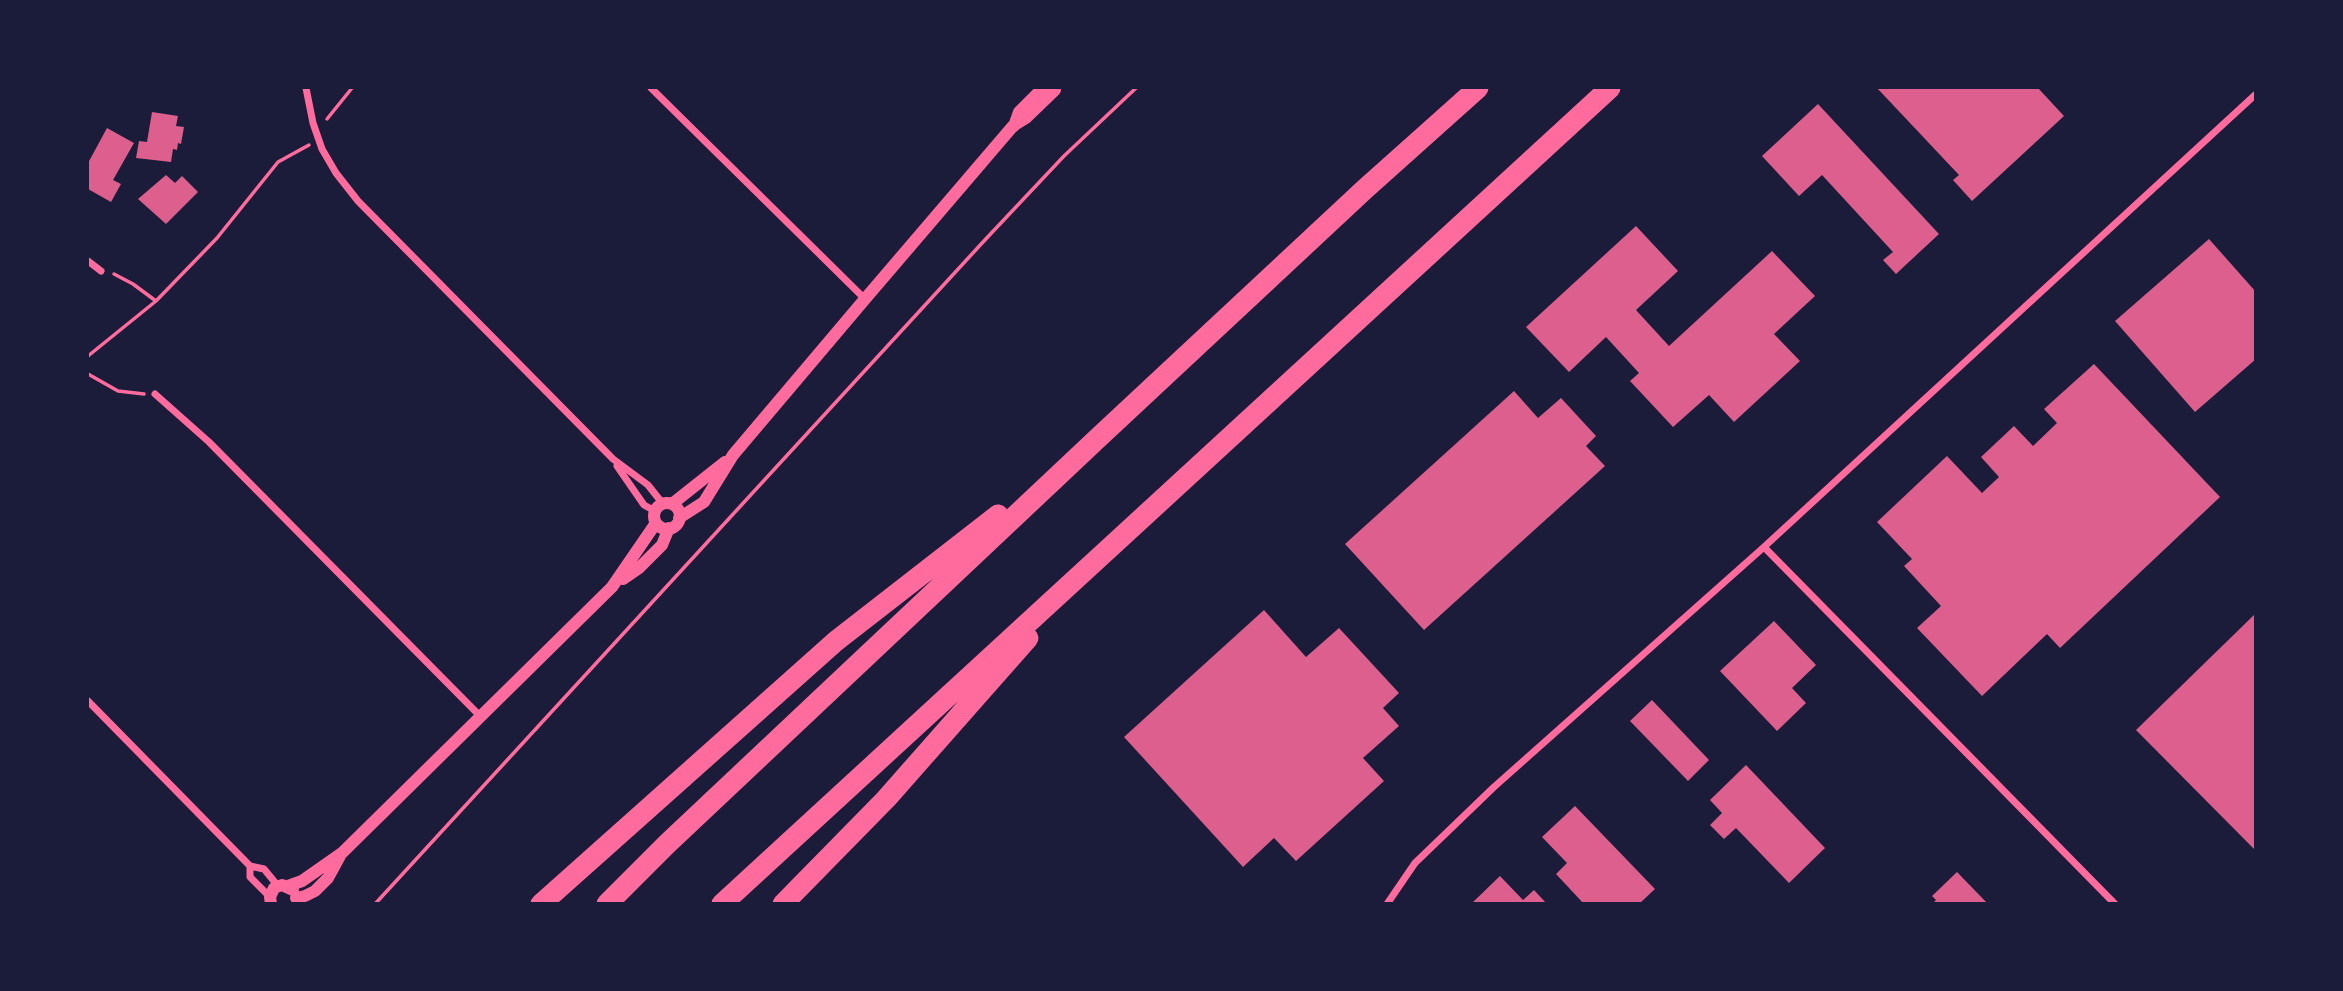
<!DOCTYPE html>
<html>
<head>
<meta charset="utf-8">
<style>
	body { margin:0 }
	#map { position:relative; width:2343px; height:991px; overflow:hidden; background:#1b1b3a; font-family:Signika,sans-serif }
	canvas { display:block }
	.frame { position:absolute; inset:0; border:89px solid #1b1b3a; pointer-events:none }
</style>
</head>
<body>
<div id="map">
<canvas width="2343" height="991"></canvas>
<div class="frame"></div>
</div>
<script>
const ctx = document.querySelector('canvas').getContext('2d');
ctx.lineJoin = 'round';
function fillPath(path, color) {
  ctx.fillStyle = color;
  ctx.fill(path, 'evenodd');
}
function shape(rows) {
  const path = new Path2D();
  for (const r of rows) {
    if (r.length === 3) {
      path.moveTo(r[0] + r[2], r[1]);
      path.arc(r[0], r[1], r[2], 0, 2 * Math.PI);
      continue;
    }
    path.moveTo(r[0], r[1]);
    for (let i = 2; i < r.length; i += 2) path.lineTo(r[i], r[i + 1]);
  }
  return path;
}
function trace(path, color, width, dash) {
  ctx.strokeStyle = color;
  ctx.lineWidth = width;
  ctx.lineCap = dash ? 'butt' : 'round';
  ctx.setLineDash(dash || []);
  ctx.stroke(path);
}
const building = shape([
	[1877,88,2038,88,2064,116,1972,201,1953,180,1959,175],
	[1818,104,1939,234,1896,274,1883,260,1893,252,1822,175,1799,196,1762,156],
	[152,112,178,116,176,126,184,127,181,144,178,143,177,150,173,149,171,162,136,158,139,141,147,142],
	[107,128,134,143,113,180,121,184,111,202,88,189,88,163],
	[166,175,175,183,182,176,198,192,166,224,138,199],
	[1636,226,1678,271,1636,310,1669,346,1772,251,1815,296,1774,334,1800,361,1734,422,1709,395,1673,427,1630,381,1639,373,1606,337,1569,372,1526,327],
	[2209,239,2256,292,2256,359,2195,412,2115,321],
	[2094,364,2220,497,2060,648,2047,634,1982,696,1917,628,1941,606,1904,566,1912,559,1877,522,1947,456,1982,493,1999,477,1981,457,2014,426,2033,446,2057,423,2044,409],
	[1514,391,1538,418,1561,398,1596,436,1586,446,1605,466,1424,630,1345,544],
	[1264,610,1306,657,1339,628,1399,693,1383,708,1399,726,1363,758,1384,781,1296,861,1274,838,1243,867,1124,737],
	[2256,613,2256,851,2136,730],
	[1774,621,1816,665,1792,688,1806,703,1777,731,1720,671],
	[1652,700,1709,760,1688,781,1630,721],
	[1746,765,1825,848,1789,883,1736,828,1724,839,1710,825,1722,813,1710,800],
	[1575,806,1655,889,1639,904,1584,904,1556,874,1567,863,1542,837],
	[1957,872,1988,904,1932,904,1936,900,1932,896],
	[1500,876,1523,900,1534,890,1547,904,1471,904]
]);
const path = shape([
	[327,119,352,88],
	[114,274,133,284,156,301],
	[88,356,156,301,217,238,278,162,309,145],
	[88,374,118,391,144,394],
	[375,904,983,242,1064,156,1136,88]
]);
const minor = shape([
	[306,88,313,123,322,149,336,173,358,201,613,459,648,485,663,504],
	[651,88,865,299],
	[88,261,101,271],
	[155,394,209,442,480,716],
	[617,466,644,505,655,511],
	[1764,547,2115,904],
	[88,701,250,866],
	[270,897,250,877,250,866,264,869,278,886],
	[1387,904,1415,863,1494,787,1764,547,2256,94]
]);
const tertiary = shape([
	[1014,126,1019,112,1043,88],
	[667,516,13],
	[672,504,725,462],
	[679,518,704,502,733,455,865,299,1013,126,1026,118,1055,90],
	[623,579,639,568,662,545,669,528],
	[288,886,302,881,342,853,612,587,656,523],
	[296,898,305,896,315,891,328,878,340,856],
	[271,904,270,897,274,888,282,885,293,890]
]);
const motorway = shape([
	[541,904,836,641,998,515],
	[607,904,667,844,1098,438,1365,189,1478,88],
	[722,904,1610,88],
	[783,904,886,799,1028,638]
]);
fillPath(building, '#dd5f8e');
trace(path, '#ff6b9d', 3.5);
trace(minor, '#ff6b9d', 7);
trace(tertiary, '#ff6b9d', 12);
trace(motorway, '#ff6b9d', 21);
</script>
</body>
</html>
